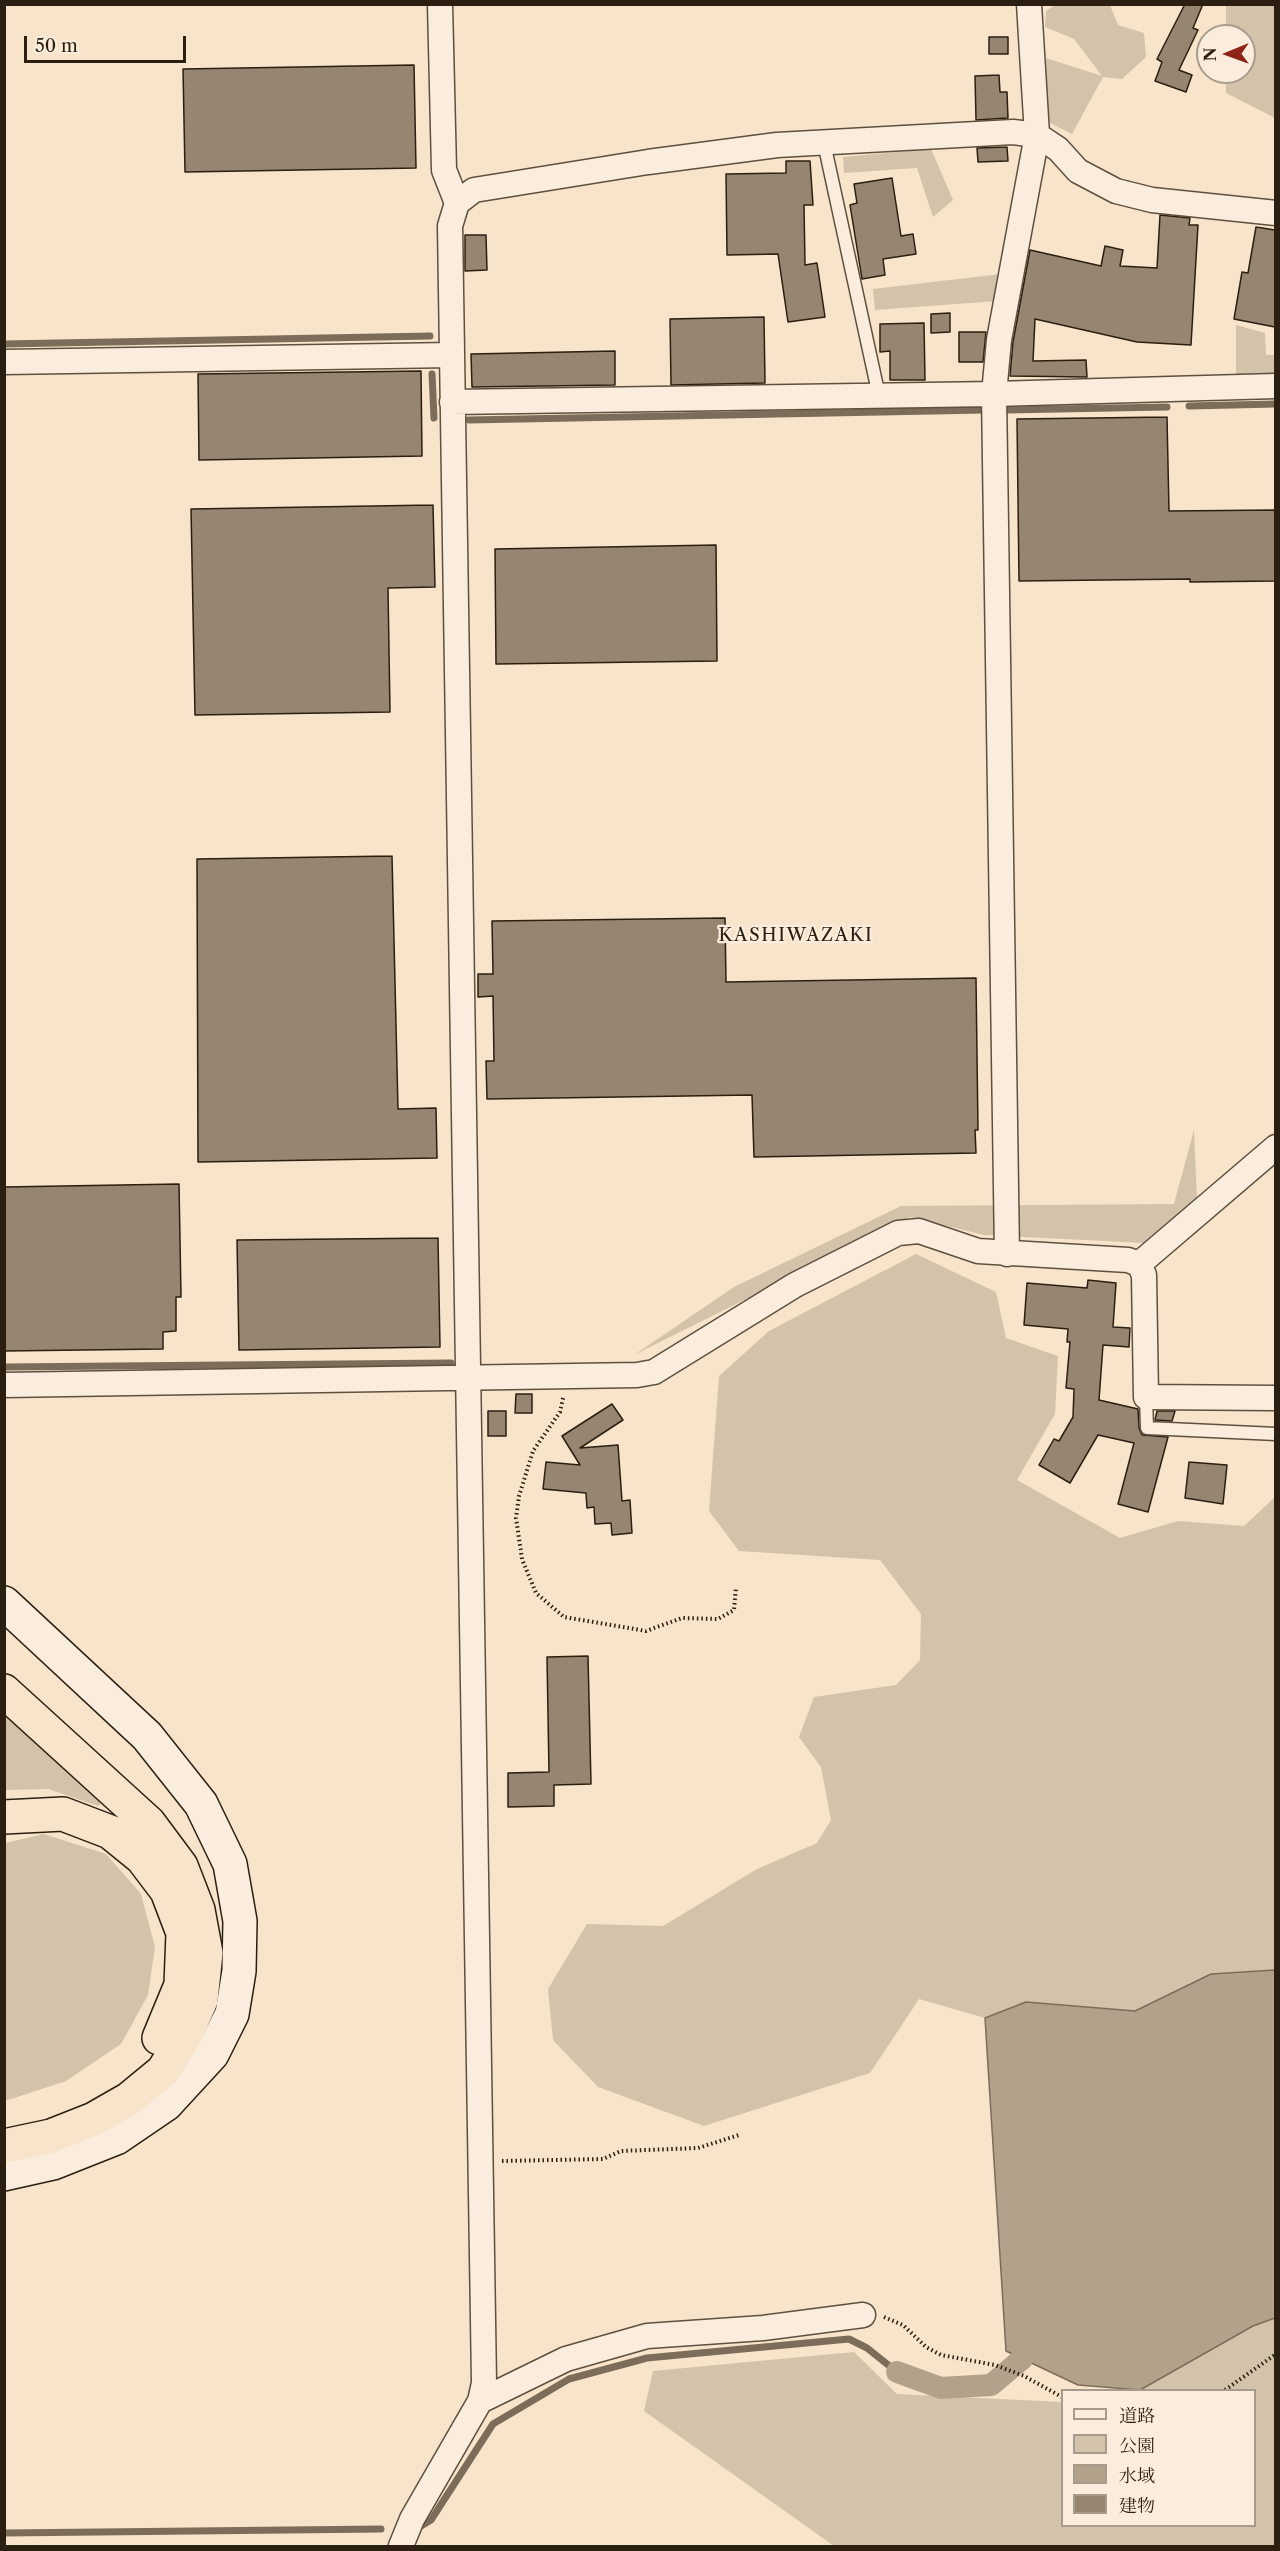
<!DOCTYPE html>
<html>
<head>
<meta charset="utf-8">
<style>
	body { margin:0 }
	#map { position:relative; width:1280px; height:2551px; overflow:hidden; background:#f7e4ca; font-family:"Libre Caslon Text","Noto Serif JP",serif }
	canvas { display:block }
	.frame { position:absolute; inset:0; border:6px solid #2b1f11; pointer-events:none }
	.legend { position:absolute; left:1061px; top:2389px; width:195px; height:138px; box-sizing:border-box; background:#faeddd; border:2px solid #a79b8b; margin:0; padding:8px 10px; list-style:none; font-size:18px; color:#2b1f11 }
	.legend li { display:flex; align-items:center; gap:12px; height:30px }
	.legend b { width:30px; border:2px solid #a79b8b }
	.north { position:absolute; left:1196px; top:24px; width:60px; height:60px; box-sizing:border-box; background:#faeddd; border:2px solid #a79b8b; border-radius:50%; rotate:269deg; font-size:16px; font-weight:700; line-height:24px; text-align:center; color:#2b1f11 }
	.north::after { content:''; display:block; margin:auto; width:21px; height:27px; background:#8f2418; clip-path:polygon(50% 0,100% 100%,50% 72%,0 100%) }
	.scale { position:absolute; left:24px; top:36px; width:162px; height:27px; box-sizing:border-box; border:3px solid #2b1f11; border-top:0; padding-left:8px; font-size:18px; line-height:21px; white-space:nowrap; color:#2b1f11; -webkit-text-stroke:4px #faeddd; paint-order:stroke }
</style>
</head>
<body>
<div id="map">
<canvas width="1280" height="2551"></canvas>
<div class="frame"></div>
<ul class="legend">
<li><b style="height:8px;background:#faeddd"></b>道路</li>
<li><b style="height:16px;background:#d4c3ab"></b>公園</li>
<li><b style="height:16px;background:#b2a18b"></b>水域</li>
<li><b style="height:16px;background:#958571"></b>建物</li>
</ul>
<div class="north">N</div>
<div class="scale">50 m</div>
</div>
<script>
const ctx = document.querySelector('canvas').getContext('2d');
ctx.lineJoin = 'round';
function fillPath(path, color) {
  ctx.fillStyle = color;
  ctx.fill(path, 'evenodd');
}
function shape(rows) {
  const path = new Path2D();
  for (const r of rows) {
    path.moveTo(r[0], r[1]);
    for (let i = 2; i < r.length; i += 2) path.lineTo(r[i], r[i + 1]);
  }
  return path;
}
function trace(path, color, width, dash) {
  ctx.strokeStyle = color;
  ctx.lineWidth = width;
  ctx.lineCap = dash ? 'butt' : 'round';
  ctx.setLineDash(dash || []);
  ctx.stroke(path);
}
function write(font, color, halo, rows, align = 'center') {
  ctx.font = font + ' "Libre Caslon Text",serif';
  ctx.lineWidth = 4.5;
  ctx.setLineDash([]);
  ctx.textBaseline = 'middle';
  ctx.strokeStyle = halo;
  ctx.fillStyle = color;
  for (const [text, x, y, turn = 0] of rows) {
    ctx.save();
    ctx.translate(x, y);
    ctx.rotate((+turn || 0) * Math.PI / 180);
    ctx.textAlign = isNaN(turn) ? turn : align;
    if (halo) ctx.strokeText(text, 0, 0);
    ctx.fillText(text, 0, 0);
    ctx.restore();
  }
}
const green = shape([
	[1055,5,1110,5,1118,25,1144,33,1146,57,1122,79,1103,77,1072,134,1044,120,1046,58,1102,76,1074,39,1045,27,1046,11],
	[1226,5,1275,5,1275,118,1226,93,1226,72,1244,72,1244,36,1226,36],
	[931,149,953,200,933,217,917,168,844,173,843,157],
	[1001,274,997,301,875,310,873,289],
	[1236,325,1265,333,1266,355,1275,355,1275,375,1236,376],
	[1194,1130,1197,1201,1144,1243,984,1235,910,1217,634,1355,734,1287,901,1206,1174,1204],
	[916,1254,996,1292,1006,1338,1058,1356,1055,1414,1017,1480,1120,1538,1178,1521,1244,1526,1275,1497,1275,1970,1211,1974,1135,2011,1026,2002,985,2018,919,1999,870,2073,704,2126,598,2087,553,2040,548,1989,587,1924,663,1926,757,1869,817,1843,831,1820,821,1767,799,1737,814,1697,896,1685,920,1660,921,1614,880,1560,739,1551,709,1511,719,1376,769,1331],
	[4,1708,107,1797,98,1806,48,1789,5,1790],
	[44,1834,106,1854,141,1894,155,1947,148,1995,121,2044,66,2081,5,2101,5,1843],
	[1275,2318,1275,2546,834,2546,644,2411,653,2371,854,2352,897,2394,1062,2402,1062,2526,1254,2526,1254,2390,1138,2390,1253,2326]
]);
const water = shape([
	[1275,1970,1275,2318,1253,2326,1140,2390,1078,2385,1006,2351,985,2018,1026,2002,1135,2011,1211,1974,1275,1970]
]);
const stream = shape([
	[4,344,430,336],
	[432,374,434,418],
	[1189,406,1276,404],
	[1006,410,1167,407],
	[469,420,984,410],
	[4,1367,451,1363],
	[421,2526,431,2520,493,2424,569,2379,647,2358,849,2339,867,2348,897,2372],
	[4,2533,381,2529]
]);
const canal = shape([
	[897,2372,941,2388,991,2385,1022,2359]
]);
const building = shape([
	[1185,4,1203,4,1193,28,1198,30,1179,70,1192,75,1186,92,1155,81,1162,62,1157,59,1185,4],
	[989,37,1008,37,1008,54,989,54,989,37],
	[414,65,416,168,185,172,183,69,414,65],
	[999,75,1000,92,1007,92,1008,118,976,120,975,76,999,75],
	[1007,147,1008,161,978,162,977,148,1007,147],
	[786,161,810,161,813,205,804,205,805,265,817,263,825,317,788,322,778,254,727,255,726,174,786,173,786,161],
	[892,178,901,236,913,234,916,254,883,259,885,275,862,279,850,205,857,203,854,184,892,178],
	[1160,215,1190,218,1189,225,1198,225,1191,345,1137,342,1035,319,1033,361,1086,360,1087,377,1010,376,1013,342,1030,250,1101,266,1105,246,1123,250,1120,266,1157,268,1160,215],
	[1256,227,1275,230,1275,327,1234,319,1242,272,1248,273,1256,227],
	[465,235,486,235,487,270,465,271,465,235],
	[950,313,950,332,931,333,931,314,950,313],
	[764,317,765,383,671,385,670,319,764,317],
	[924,323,925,380,890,380,890,351,880,352,880,324,924,323],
	[959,332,986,332,983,362,959,362,959,332],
	[615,351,615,385,472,387,471,354,615,351],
	[421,371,422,456,199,460,198,374,421,371],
	[1167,417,1169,511,1275,510,1275,581,1190,582,1190,579,1019,581,1017,419,1167,417],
	[433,505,435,587,388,588,390,712,195,715,191,509,433,505],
	[716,545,717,661,496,664,495,549,716,545],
	[392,856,398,1109,436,1108,437,1158,198,1162,197,859,392,856],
	[725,918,726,982,976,978,978,1130,975,1130,976,1153,754,1157,752,1095,487,1099,486,1061,494,1061,493,996,478,997,478,974,493,974,492,921,725,918],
	[179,1184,181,1297,176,1297,176,1331,163,1332,163,1349,4,1351,4,1187,179,1184],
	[438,1238,440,1347,239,1350,237,1240,438,1238],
	[1088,1280,1116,1283,1113,1327,1130,1328,1129,1347,1103,1345,1099,1400,1138,1409,1139,1428,1142,1435,1168,1437,1148,1512,1118,1504,1134,1443,1098,1435,1070,1483,1039,1465,1054,1439,1059,1441,1073,1417,1074,1389,1066,1388,1070,1342,1067,1342,1068,1329,1024,1325,1027,1283,1087,1288,1088,1280],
	[516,1394,532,1394,532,1413,515,1413,516,1394],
	[612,1404,623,1420,580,1448,618,1445,622,1501,630,1500,632,1533,612,1535,611,1523,595,1524,594,1507,587,1508,586,1493,543,1489,546,1462,580,1465,562,1436,612,1404],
	[488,1411,506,1411,506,1436,488,1436,488,1411],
	[1157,1411,1175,1411,1172,1421,1155,1420,1157,1411],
	[1189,1462,1227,1465,1223,1504,1185,1498,1189,1462],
	[588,1656,591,1784,554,1785,554,1806,508,1807,508,1773,549,1772,547,1657,588,1656]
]);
const path = shape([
	[563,1398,560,1412,533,1451,519,1496,516,1518,522,1559,536,1593,564,1617,646,1631,682,1618,718,1619,734,1610,736,1587],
	[502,2161,603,2159,621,2151,698,2148,739,2135],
	[884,2317,903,2325,926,2347,941,2355,995,2365,1024,2376,1062,2397],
	[1225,2390,1276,2354]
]);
const lane = shape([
	[824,143,879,396],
	[1146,1397,1147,1428,1276,1434]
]);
const street = shape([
	[440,4,444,170,457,203],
	[4,362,452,355],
	[452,402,994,394,1276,386],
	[1007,1254,994,394,999,340,1037,135,1029,4],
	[1139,1264,1276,1147],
	[4,1385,637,1375,654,1372,795,1285,898,1233,919,1231,978,1251,1128,1260,1139,1264,1144,1275,1146,1397,1276,1398],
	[480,2401,566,2359,647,2336,763,2328,863,2315],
	[401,2546,412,2519,480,2401,484,2383,450,226,457,203,474,190,648,162,777,145,1013,132,1037,135,1058,149,1078,171,1116,191,1152,200,1276,213]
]);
const secondary = shape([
	[4,1603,147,1736,201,1804,230,1864,240,1921,239,1971,232,2014,212,2054,166,2104,116,2138,53,2163,4,2174]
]);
const highway = shape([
	[4,1691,149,1823,181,1866,198,1910,206,1953,201,2000,186,2034,163,2071,129,2099,94,2119,51,2136,4,2146],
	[4,1817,63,1814,110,1832,142,1858,167,1891,183,1933,181,1985,159,2038]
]);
const quarterNames = [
	["KASHIWAZAKI",796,936]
];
fillPath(green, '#d4c3ab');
fillPath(water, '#b2a18b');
trace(water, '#7c6d5a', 1.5);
trace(stream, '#7c6d5a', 7);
trace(canal, '#b2a18b', 22);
fillPath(building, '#958571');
trace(building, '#2b1f11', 1.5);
trace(lane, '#5e503f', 15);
trace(street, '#5e503f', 27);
trace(secondary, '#2b1f11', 36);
trace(highway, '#2b1f11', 36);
trace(path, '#2b1f11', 4, [1.5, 3]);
trace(lane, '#faeddd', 12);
trace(street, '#faeddd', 24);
trace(secondary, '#faeddd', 33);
trace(highway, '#f7e4ca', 33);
ctx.letterSpacing = '1.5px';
write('18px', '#2b1f11', '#faeddd', quarterNames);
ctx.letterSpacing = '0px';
</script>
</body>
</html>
